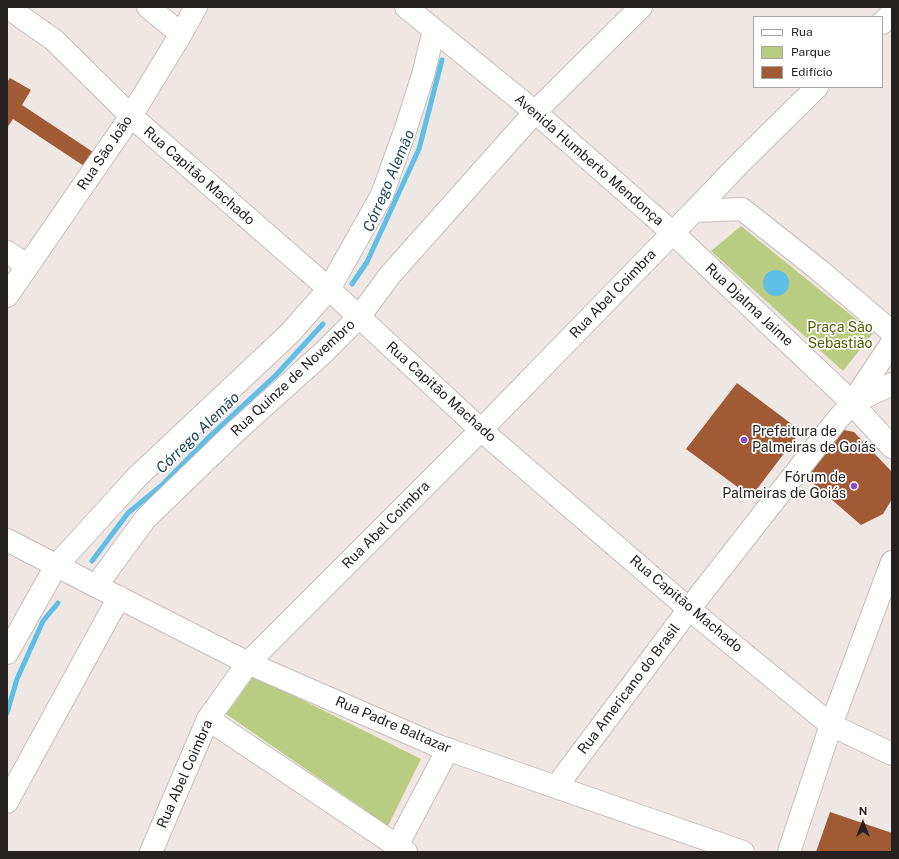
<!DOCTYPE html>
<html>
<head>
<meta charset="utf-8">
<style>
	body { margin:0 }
	#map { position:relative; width:899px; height:859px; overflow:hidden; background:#eee7e4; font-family:"Public Sans",sans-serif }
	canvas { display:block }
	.frame { position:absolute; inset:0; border:8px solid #242120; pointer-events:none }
	.legend { position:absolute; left:753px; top:16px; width:130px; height:72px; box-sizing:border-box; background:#fff; border:1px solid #a7a6a6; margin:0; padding:5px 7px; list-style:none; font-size:12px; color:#242120 }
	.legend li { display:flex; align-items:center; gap:8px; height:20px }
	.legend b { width:20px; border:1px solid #a7a6a6 }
	.north { position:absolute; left:843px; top:803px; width:40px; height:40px; -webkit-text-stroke:3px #fff; paint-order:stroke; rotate:0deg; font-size:11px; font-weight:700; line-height:16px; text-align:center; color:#242120 }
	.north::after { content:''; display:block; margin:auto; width:14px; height:18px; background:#242120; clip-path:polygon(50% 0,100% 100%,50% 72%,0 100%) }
</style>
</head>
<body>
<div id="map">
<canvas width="899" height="859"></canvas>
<div class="frame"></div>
<ul class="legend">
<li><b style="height:5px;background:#fff"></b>Rua</li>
<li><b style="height:11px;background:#b9cc81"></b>Parque</li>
<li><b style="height:11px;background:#a05a34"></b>Edifício</li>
</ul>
<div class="north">N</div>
</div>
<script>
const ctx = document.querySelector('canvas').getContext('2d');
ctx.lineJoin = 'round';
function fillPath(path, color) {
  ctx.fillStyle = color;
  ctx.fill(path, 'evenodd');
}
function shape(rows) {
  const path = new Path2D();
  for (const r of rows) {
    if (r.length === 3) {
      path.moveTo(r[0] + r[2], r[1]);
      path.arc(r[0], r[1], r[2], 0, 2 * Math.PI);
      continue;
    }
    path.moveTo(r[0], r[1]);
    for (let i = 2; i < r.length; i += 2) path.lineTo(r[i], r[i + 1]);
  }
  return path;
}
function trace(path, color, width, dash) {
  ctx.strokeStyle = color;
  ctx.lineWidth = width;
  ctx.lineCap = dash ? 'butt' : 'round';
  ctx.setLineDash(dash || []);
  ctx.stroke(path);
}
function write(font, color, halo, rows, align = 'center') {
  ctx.font = font + ' "Public Sans",sans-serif';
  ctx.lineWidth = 3.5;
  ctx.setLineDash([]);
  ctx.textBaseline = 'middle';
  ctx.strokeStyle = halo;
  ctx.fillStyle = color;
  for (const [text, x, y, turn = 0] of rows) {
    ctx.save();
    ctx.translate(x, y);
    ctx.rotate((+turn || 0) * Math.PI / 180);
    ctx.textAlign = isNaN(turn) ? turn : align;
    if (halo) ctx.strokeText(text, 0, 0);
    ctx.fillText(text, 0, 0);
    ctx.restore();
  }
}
const green = shape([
	[741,226,873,333,843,371,711,251],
	[254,676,421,759,388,826,226,714]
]);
const water = shape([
	[776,283,13]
]);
const stream = shape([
	[352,284,367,262,419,149,442,60],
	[92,561,128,513,162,485,208,438,276,375,323,324],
	[7,713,17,679,43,621,58,603]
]);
const building = shape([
	[10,78,31,90,22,105,96,154,87,168,13,119,7,128,7,82],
	[737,383,801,431,751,497,686,449],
	[844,430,854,432,892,472,892,499,883,514,861,525,800,472,834,432],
	[830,812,892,833,892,852,816,852]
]);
const minor = shape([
	[7,7,54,40,131,116,329,289,481,430,689,609,831,725,892,754],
	[148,7,181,34],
	[882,23,892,13],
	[694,211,741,162,817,87],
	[7,252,28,266],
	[7,296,131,116,181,34,196,7],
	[852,403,892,384],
	[7,540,96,586,248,663,438,746,743,852],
	[96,586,146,518,234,433,324,352,359,317,390,275,535,112,641,7],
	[7,653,56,566,137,477,289,334,329,289,382,195,406,128,423,75,434,30],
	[208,719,406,852],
	[556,787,689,609,837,420,852,403,892,343],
	[7,802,119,597],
	[397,846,448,749],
	[789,852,831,725,892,562]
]);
const major = shape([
	[406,7,535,112,673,233,844,395,892,447],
	[151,852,208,719,248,663,481,430,694,211,742,209,819,270,892,332]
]);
const markers = [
	[744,440,4,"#8d4cc1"],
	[854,486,4,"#8d4cc1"]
];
const streetNames = [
	["Rua São João",105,153,-56],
	["Avenida Humberto Mendonça",589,160,41],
	["Rua Capitão Machado",199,176,41],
	["Rua Abel Coimbra",613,294,-46],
	["Rua Djalma Jaime",749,305,43],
	["Rua Quinze de Novembro",293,378,-43],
	["Rua Capitão Machado",441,392,42],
	["Rua Abel Coimbra",386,525,-45],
	["Rua Capitão Machado",686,604,40],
	["Rua Americano do Brasil",629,689,-53],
	["Rua Padre Baltazar",393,725,23],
	["Rua Abel Coimbra",185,774,-66]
];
const parkNames = [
	["Praça São",840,328],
	["Sebastião",840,344]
];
const poiNames = [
	["Prefeitura de",752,432],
	["Palmeiras de Goiás",752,448],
	["Fórum de",846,478,"right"],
	["Palmeiras de Goiás",846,494,"right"]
];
const waterNames = [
	["Córrego Alemão",389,181,-67],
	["Córrego Alemão",198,433,-44]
];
fillPath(green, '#b9cc81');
fillPath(water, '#60bee6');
trace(stream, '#60bee6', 5);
fillPath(building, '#a05a34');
trace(minor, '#c5bebb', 24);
trace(major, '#c5bebb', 24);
trace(minor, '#fff', 22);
trace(major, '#fff', 22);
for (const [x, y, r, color] of markers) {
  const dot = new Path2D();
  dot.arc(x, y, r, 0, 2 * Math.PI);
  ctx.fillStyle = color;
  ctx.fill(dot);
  trace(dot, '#fff', 1.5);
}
write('14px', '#242120', '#fff', streetNames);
write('14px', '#4f5f01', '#fff', parkNames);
write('14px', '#242120', '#fff', poiNames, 'left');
write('italic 15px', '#1c4556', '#fff', waterNames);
</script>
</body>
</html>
